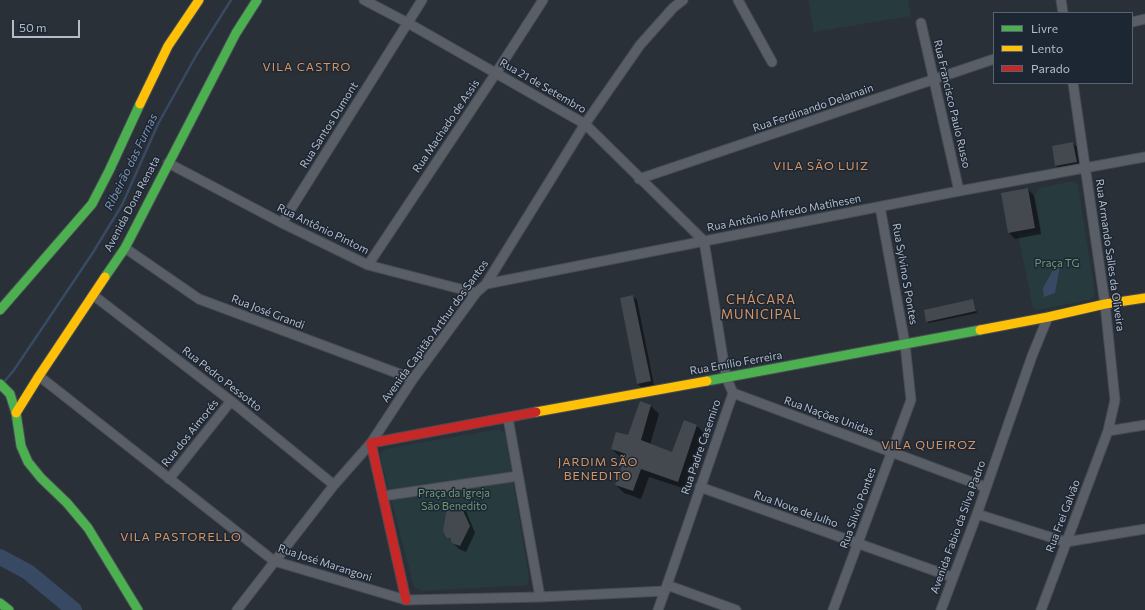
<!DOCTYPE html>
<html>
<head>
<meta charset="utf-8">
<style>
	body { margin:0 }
	#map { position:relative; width:1145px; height:610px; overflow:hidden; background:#2a3038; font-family:Commissioner,sans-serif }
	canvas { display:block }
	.legend { position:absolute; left:993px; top:12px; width:140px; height:72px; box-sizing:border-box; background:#1d2633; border:1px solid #59626f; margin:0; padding:5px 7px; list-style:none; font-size:12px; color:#b4bcc9 }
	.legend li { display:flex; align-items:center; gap:8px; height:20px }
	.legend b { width:20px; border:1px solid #59626f }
	.scale { position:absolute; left:12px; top:20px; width:68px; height:18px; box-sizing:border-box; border:2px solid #b4bcc9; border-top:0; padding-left:5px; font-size:12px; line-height:14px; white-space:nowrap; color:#b4bcc9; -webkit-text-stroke:3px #1d2633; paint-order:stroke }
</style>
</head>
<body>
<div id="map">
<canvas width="1145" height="610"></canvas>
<ul class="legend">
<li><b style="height:5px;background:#4caf50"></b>Livre</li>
<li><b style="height:5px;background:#ffc107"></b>Lento</li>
<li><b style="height:5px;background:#c62828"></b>Parado</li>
</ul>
<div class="scale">50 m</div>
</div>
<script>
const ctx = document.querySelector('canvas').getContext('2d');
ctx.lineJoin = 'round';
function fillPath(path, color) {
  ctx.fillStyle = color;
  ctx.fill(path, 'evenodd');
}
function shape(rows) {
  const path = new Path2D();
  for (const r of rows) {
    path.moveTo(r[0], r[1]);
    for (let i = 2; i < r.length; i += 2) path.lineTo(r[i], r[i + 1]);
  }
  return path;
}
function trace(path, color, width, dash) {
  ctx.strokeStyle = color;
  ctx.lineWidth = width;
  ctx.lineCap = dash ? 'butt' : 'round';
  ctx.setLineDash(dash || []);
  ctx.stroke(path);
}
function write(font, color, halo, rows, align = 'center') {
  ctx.font = font + ' Commissioner,sans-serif';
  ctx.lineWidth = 3;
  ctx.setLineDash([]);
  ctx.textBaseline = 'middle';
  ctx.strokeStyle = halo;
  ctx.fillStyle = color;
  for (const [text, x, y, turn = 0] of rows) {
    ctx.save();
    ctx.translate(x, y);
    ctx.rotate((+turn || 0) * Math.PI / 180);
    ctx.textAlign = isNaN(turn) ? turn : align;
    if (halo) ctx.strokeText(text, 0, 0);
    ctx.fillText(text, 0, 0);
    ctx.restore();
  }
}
const green = shape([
	[808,0,908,0,911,16,814,32],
	[1074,181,1078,185,1095,294,1092,299,1038,310,1033,308,1018,234,1041,230,1035,195,1039,188],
	[499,429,505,434,529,577,527,585,421,591,414,587,380,455,385,449]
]);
const water = shape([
	[1060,266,1055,293,1044,297,1043,288,1053,270]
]);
const shadow = shape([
	[1073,143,1079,149,1082,168,1062,172,1056,166,1053,147],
	[1028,189,1034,196,1041,234,1015,239,1009,233],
	[633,296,637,300,654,385,642,388,638,384],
	[973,300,974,302,977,313,929,323,927,322,925,311],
	[640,402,651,406,659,414,650,445,673,453,685,421,697,426,705,434,686,489,649,477,641,499,624,493,616,485,625,458,620,457,612,449,629,437],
	[460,505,466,511,475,533,466,552,459,549,448,537]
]);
const stream = shape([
	[4,382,14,370,92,254,122,205,158,124,197,54,231,0]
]);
const river = shape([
	[0,557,28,572,74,610]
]);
const building = shape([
	[1073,142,1077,162,1055,166,1052,146],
	[1028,188,1035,228,1008,233,1001,193],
	[633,295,651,381,637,384,620,298],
	[973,299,976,311,926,322,924,310],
	[640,401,651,405,641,440,672,452,684,420,697,425,678,482,641,469,633,491,615,485,626,454,611,449,616,432,628,435],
	[448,503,460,504,470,526,460,546,452,543,450,538,447,538,443,531]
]);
const street = shape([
	[364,0,408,23,585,124,704,241,726,377,733,393,667,585,658,610],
	[738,0,772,62],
	[1061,0,1063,13],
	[1132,22,1145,19],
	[921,23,959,191],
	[168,163,282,223,368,265,476,293],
	[639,179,994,59],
	[282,223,422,0],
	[125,248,199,299,413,379],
	[368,265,496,73,543,0],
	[486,284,959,191,1145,157],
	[93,295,231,401,334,485],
	[39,376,274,561,406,600,540,597,665,591],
	[733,393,985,487],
	[508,418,540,597],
	[1108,431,1145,425],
	[169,479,231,401],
	[700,487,952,577],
	[383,496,518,476],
	[977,514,1066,542,1145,529],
	[667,585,736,610],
	[237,610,334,485,371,443,413,379,476,293,486,284,585,124,640,45,673,8,683,0],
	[833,610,911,400,905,344,880,207],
	[941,610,977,514,1032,356,1048,317],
	[1041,610,1108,431,1115,400,1105,304,1073,83]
]);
const fast = shape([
	[105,277,125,248,236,33,257,0],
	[0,310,92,204,109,171,140,104],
	[707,381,980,330],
	[0,384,10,394,16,413,21,446,28,462,41,478,67,503,88,528,138,610],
	[0,603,9,610]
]);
const slow = shape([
	[140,104,168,46,199,0],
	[980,330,1048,317,1105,304,1145,298],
	[536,412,707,381],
	[16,413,39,376,105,277]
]);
const jam = shape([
	[406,600,371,443,536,412]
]);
const streetNames = [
	["Rua 21 de Setembro",543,86,30],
	["Rua Francisco Paulo Russo",952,104,77],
	["Rua Ferdinando Delamain",813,108,-19],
	["Rua Santos Dumont",329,125,-58],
	["Rua Machado de Assis",446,126,-56],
	["Avenida Dona Renata",132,204,-62],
	["Rua Antônio Alfredo Matihesen",784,213,-11],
	["Rua Antônio Pintom",323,229,26],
	["Rua Armando Salles da Oliveira",1110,255,82],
	["Rua Sylvino S Pontes",905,274,80],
	["Rua José Grandi",268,312,21],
	["Avenida Capitão Arthur dos Santos",435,331,-54],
	["Rua Emílio Ferreira",736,363,-10],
	["Rua Pedro Pessotto",222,379,38],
	["Rua Nações Unidas",829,416,20],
	["Rua dos Aimorés",190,433,-51],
	["Rua Padre Casemiro",701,447,-71],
	["Rua Silvio Pontes",858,508,-70],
	["Rua Nove de Julho",796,509,20],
	["Rua Frei Galvão",1063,516,-69],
	["Avenida Fabio da Silva Padro",958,527,-70],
	["Rua José Marangoni",325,563,18]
];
const parkNames = [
	["Praça TG",1057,263],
	["Praça da Igreja",454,493],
	["São Benedito",454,506]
];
const neighbourhoodNames = [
	["VILA CASTRO",307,67],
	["VILA SÃO LUIZ",821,166],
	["VILA QUEIROZ",929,445],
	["JARDIM SÃO",598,462],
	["BENEDITO",598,476],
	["VILA PASTORELLO",181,537]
];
const waterNames = [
	["Ribeirão das Furnas",131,162,-64]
];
const quarterNames = [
	["CHÁCARA",761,300],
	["MUNICIPAL",761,315]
];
fillPath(green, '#273a3e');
fillPath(water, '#384963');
fillPath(shadow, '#0007');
trace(stream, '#384963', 2.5);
trace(river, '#384963', 16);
fillPath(building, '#444950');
trace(street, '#484c53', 11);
trace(fast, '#484c53', 11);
trace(slow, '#484c53', 11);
trace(jam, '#484c53', 11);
trace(street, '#5a5e66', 9);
trace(fast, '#4caf50', 9);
trace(slow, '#ffc107', 9);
trace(jam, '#c62828', 9);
write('11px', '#b4bcc9', '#1d2633', streetNames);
write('11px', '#6b9a76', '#1d2633', parkNames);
ctx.letterSpacing = '1px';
write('12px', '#d59563', '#1d2633', neighbourhoodNames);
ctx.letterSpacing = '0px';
write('italic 12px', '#7c92b1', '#1d2633', waterNames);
ctx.letterSpacing = '1px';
write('13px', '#d59563', '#1d2633', quarterNames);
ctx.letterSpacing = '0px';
</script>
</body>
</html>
